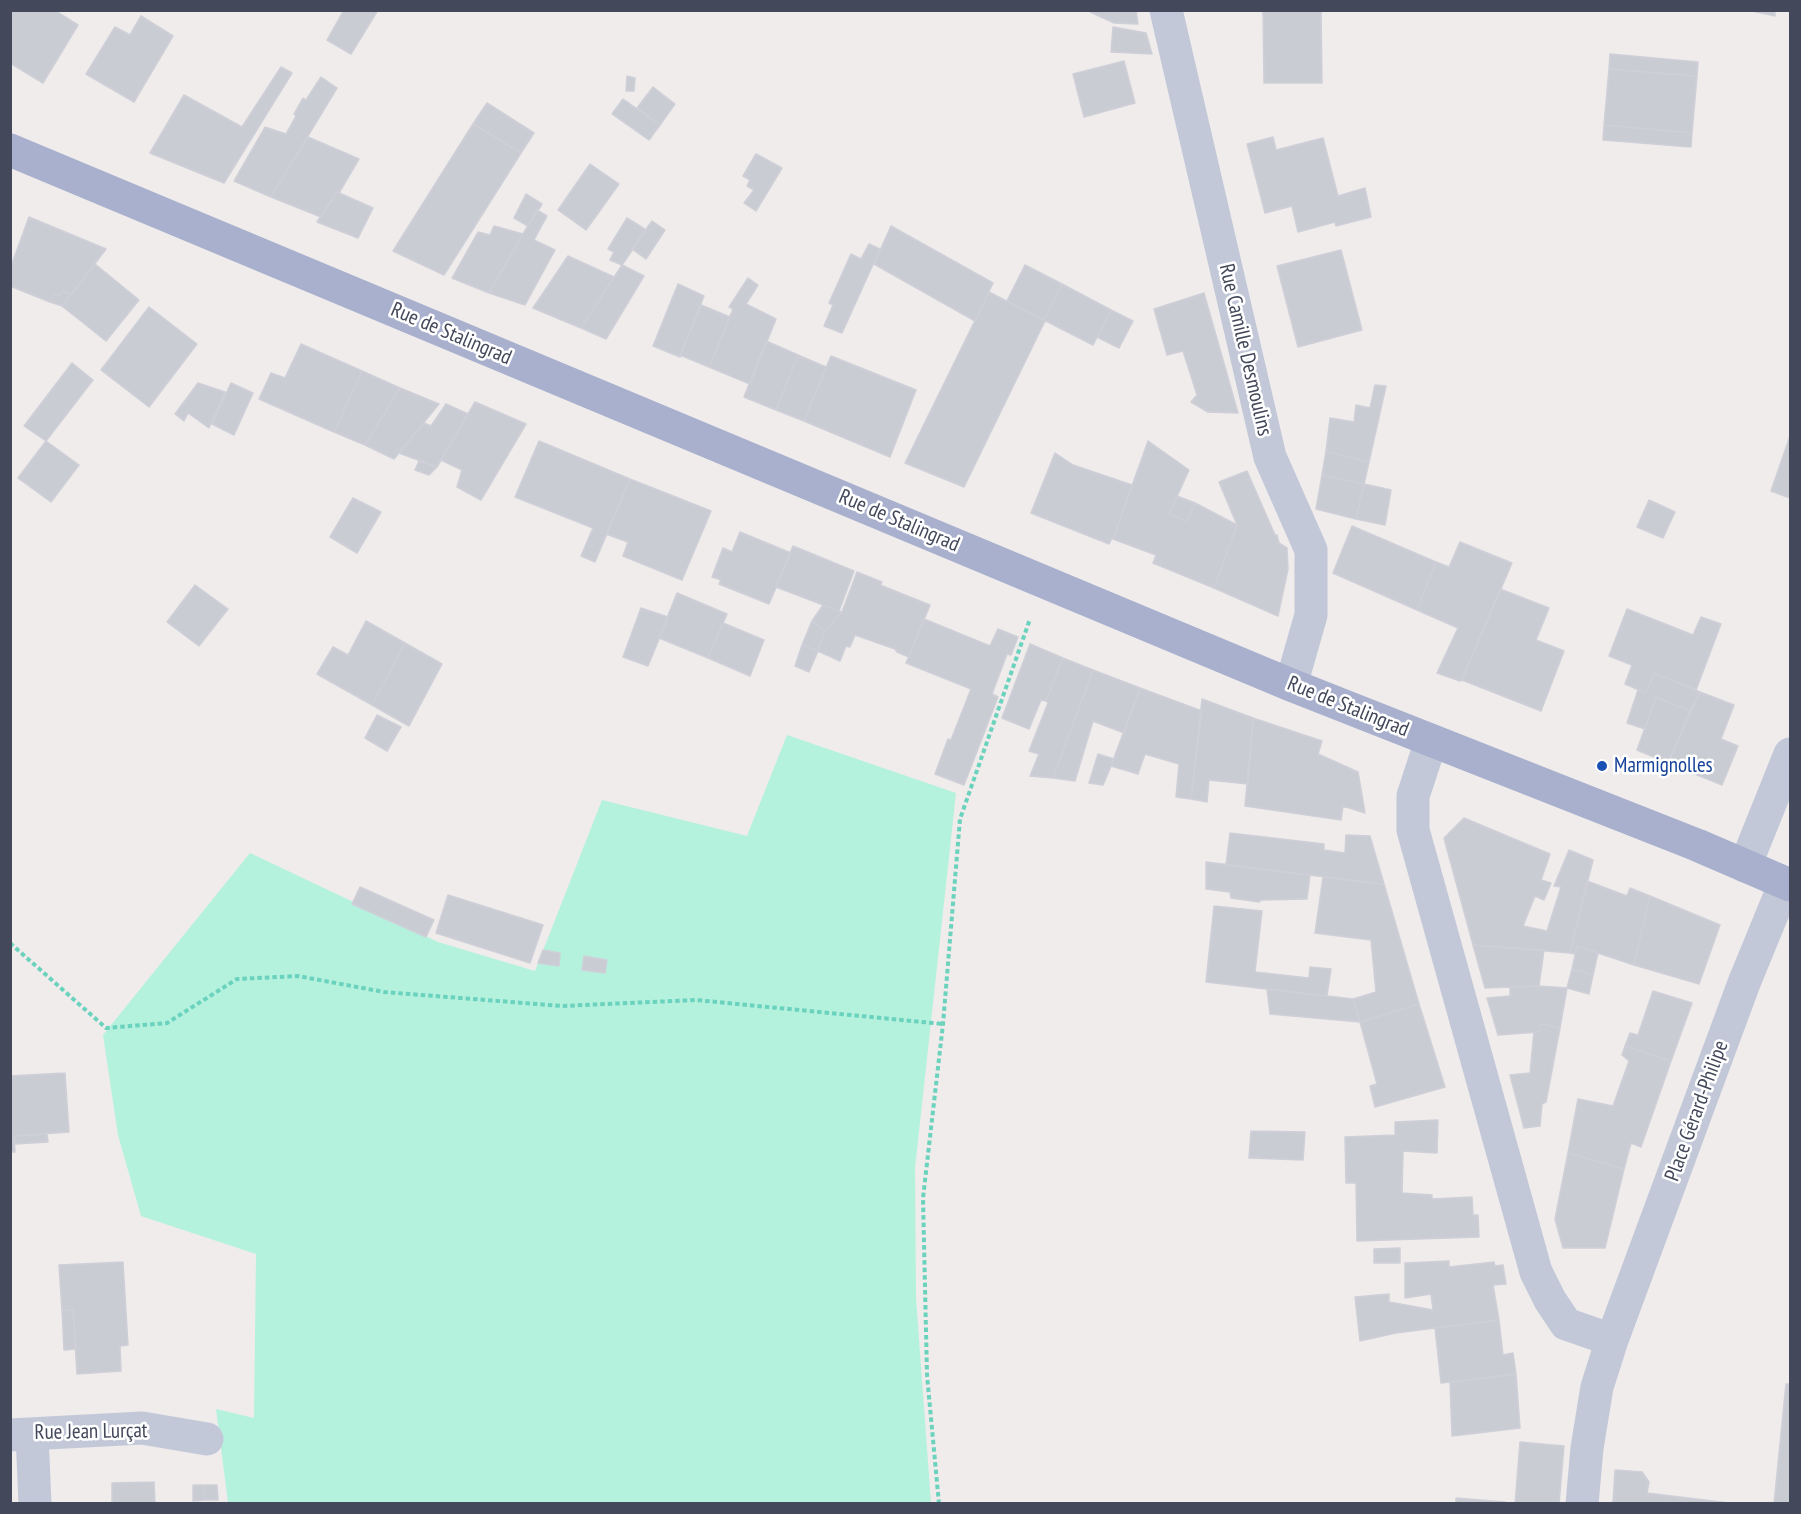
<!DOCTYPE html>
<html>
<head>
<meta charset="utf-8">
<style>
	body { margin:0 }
	#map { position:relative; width:1801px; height:1514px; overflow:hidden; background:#efeceb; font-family:"PT Sans Narrow",sans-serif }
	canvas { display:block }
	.frame { position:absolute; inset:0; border:12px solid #43485a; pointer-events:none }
</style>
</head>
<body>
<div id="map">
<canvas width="1801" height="1514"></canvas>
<div class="frame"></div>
</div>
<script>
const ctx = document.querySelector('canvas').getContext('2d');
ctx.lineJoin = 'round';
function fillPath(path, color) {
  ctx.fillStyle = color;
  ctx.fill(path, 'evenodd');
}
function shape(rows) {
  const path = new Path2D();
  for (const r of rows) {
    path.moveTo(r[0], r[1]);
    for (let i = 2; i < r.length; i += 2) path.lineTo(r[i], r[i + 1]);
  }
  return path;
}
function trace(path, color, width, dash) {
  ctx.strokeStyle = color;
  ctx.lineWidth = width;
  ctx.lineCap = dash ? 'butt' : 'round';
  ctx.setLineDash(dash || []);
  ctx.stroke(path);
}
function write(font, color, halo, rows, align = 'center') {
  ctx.font = font + ' "PT Sans Narrow",sans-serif';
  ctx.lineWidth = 5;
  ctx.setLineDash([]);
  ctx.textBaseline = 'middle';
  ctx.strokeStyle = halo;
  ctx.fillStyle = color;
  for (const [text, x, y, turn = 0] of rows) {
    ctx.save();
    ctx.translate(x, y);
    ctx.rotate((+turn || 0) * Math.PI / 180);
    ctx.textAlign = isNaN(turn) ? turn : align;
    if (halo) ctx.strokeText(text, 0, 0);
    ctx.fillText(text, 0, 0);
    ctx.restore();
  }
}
const green = shape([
	[787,735,956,793,915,1168,916,1298,931,1503,228,1503,216,1409,254,1418,256,1254,141,1216,118,1135,103,1035,250,853,438,942,535,971,602,800,747,836]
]);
const building = shape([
	[10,10,54,10,78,25,43,83,10,63,10,10],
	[344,10,378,10,351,54,327,40,344,10],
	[1086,10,1136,10,1138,24,1114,23,1086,10],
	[1263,10,1321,10,1322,83,1264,83,1263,10],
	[1748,10,1775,10,1775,16,1748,10],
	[141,16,173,36,134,102,86,74,115,27,130,35,141,16],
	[1113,27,1146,33,1152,54,1111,52,1113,27],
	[1610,54,1698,62,1697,76,1609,69,1610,54],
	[1124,61,1135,103,1084,117,1073,74,1124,61],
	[281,67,292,73,224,183,150,153,184,95,242,127,281,67],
	[1609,69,1697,76,1692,133,1604,125,1609,69],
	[627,76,635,78,634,91,626,91,627,76],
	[321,77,337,88,271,197,234,181,265,127,286,134,296,116,294,114,303,98,306,100,321,77],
	[653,87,675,104,660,125,637,108,653,87],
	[623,99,660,125,649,140,612,114,623,99],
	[487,103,534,133,521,153,473,124,487,103],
	[473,124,521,153,444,275,393,251,473,124],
	[1604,125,1692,133,1691,147,1603,140,1604,125],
	[308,137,359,159,339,193,337,192,321,217,271,197,308,137],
	[1273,137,1276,150,1323,138,1338,196,1365,188,1371,217,1336,226,1335,222,1298,232,1292,206,1265,213,1247,144,1273,137],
	[756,154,782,168,756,211,744,203,754,190,747,186,750,180,743,176,756,154],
	[590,164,619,184,586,230,558,210,590,164],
	[337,192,373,208,358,238,317,222,337,192],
	[526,194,542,204,528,226,514,218,526,194],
	[537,210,547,216,534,240,555,250,525,305,489,293,537,210],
	[29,217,106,249,71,295,63,291,60,295,54,293,50,302,10,286,10,269,29,217],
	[627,218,646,230,622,265,610,260,614,252,608,249,627,218],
	[652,221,665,230,646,259,632,249,652,221],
	[494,226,523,234,489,293,452,278,478,232,490,235,494,226],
	[891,226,993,283,975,321,874,264,891,226],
	[869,244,880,249,842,333,824,326,833,305,829,303,851,254,861,259,869,244],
	[1341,250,1362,330,1298,347,1277,266,1341,250],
	[568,256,614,277,581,328,533,308,568,256],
	[95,264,139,300,106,341,62,306,95,264],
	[622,265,644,276,606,339,581,328,622,265],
	[1025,265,1062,284,1044,320,1007,301,1025,265],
	[748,278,758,285,746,304,776,319,750,384,709,367,733,309,729,307,748,278],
	[678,284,704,296,680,357,653,346,678,284],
	[1062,284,1111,310,1093,345,1044,320,1062,284],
	[63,291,71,295,62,306,50,302,54,293,60,295,63,291],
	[989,292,1045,321,964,487,905,463,989,292],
	[1204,293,1238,413,1208,412,1191,402,1197,395,1183,351,1167,355,1154,309,1204,293],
	[701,305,730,317,709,367,680,355,701,305],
	[149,307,197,344,149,407,101,370,149,307],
	[1111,310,1133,321,1119,348,1097,337,1111,310],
	[766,341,798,355,776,410,744,397,766,341],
	[301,344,362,371,334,432,259,399,271,373,285,378,301,344],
	[798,355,826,367,804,421,776,410,798,355],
	[831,356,916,390,890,457,804,421,831,356],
	[72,363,93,380,46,441,24,426,72,363],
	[362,371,400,388,365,445,334,432,362,371],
	[198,383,225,392,209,428,188,413,184,421,175,414,198,383],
	[231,383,253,393,234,435,212,424,231,383],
	[1375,385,1386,386,1369,462,1326,451,1330,418,1354,422,1356,405,1370,408,1375,385],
	[400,388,439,404,394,459,365,445,400,388],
	[475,402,526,424,481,500,457,487,462,470,441,460,475,402],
	[446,404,468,414,437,467,399,453,424,423,431,426,446,404],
	[1790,436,1790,498,1771,491,1790,436],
	[46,441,79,465,51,502,18,478,46,441],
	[539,441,630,479,595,562,581,556,593,528,515,497,539,441],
	[1148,441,1189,470,1169,514,1187,521,1195,503,1237,525,1214,588,1153,563,1156,555,1113,539,1148,441],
	[1326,451,1369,462,1364,484,1322,475,1326,451],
	[1055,453,1073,465,1132,485,1113,539,1112,538,1109,544,1031,513,1055,453],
	[419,461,437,467,429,475,415,470,419,461],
	[1247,471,1275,535,1277,535,1279,543,1287,548,1288,569,1278,616,1214,588,1237,525,1219,482,1247,471],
	[1322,475,1364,484,1356,519,1316,509,1322,475],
	[630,479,711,511,682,580,623,556,628,542,606,534,630,479],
	[1364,484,1391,490,1385,525,1356,519,1364,484],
	[1177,496,1195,503,1187,521,1169,514,1177,496],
	[353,498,381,512,357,553,330,537,353,498],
	[1649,500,1675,512,1663,538,1637,527,1649,500],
	[1352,526,1436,562,1417,610,1333,573,1352,526],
	[740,532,791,553,769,604,719,584,721,580,712,577,723,548,732,552,740,532],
	[1460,542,1512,563,1462,680,1460,681,1437,673,1458,628,1417,610,1436,562,1449,567,1460,542],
	[793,546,854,571,839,611,776,587,793,546],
	[857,572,882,582,880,585,930,605,909,657,897,652,895,649,855,635,850,647,846,646,840,661,818,651,825,631,842,612,857,572],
	[195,585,228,609,199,646,167,622,195,585],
	[1500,589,1549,608,1536,640,1564,651,1541,711,1462,680,1500,589],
	[677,593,727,614,708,658,659,638,677,593],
	[823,605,842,612,825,631,812,621,823,605],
	[641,608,668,617,648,666,623,657,641,608],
	[1627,609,1693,635,1701,617,1721,624,1696,690,1654,673,1646,693,1625,684,1632,665,1609,656,1627,609],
	[924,619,990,646,998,629,1018,637,1011,655,1007,654,992,694,998,697,964,785,935,774,948,739,951,740,971,689,906,663,924,619],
	[366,621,405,643,372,705,317,674,333,647,348,655,366,621],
	[812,621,825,631,818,651,802,645,812,621],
	[723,623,764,640,750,676,708,658,723,623],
	[405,643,442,664,409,726,372,705,405,643],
	[1030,644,1063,658,1046,701,1041,700,1029,729,1002,718,1030,644],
	[802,645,818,651,809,672,795,666,802,645],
	[1063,658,1093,670,1053,778,1030,776,1039,754,1029,751,1048,703,1046,701,1063,658],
	[1093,670,1140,688,1124,733,1093,721,1075,781,1053,778,1093,670],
	[1654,673,1700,692,1690,711,1656,697,1645,729,1627,723,1638,690,1646,693,1654,673],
	[1140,688,1202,711,1191,799,1176,797,1179,764,1145,754,1138,774,1111,766,1140,688],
	[1700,692,1734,705,1721,739,1738,746,1722,785,1668,763,1700,692],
	[1656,697,1690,711,1668,763,1637,750,1656,697],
	[1202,699,1253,718,1248,784,1209,780,1207,802,1191,799,1202,699],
	[377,715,401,727,387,751,365,738,377,715],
	[1253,718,1322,741,1318,754,1358,772,1365,813,1343,806,1341,820,1245,806,1253,718],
	[1098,754,1114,759,1103,785,1089,783,1098,754],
	[1464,818,1550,854,1541,880,1551,883,1544,900,1535,896,1523,926,1547,931,1561,887,1554,886,1569,850,1593,860,1570,953,1473,945,1444,838,1464,818],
	[1230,833,1324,844,1324,850,1345,853,1346,835,1370,836,1384,884,1226,865,1230,833],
	[1206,862,1310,875,1307,899,1261,900,1259,902,1231,898,1230,892,1206,889,1206,862],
	[1323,877,1384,884,1419,1004,1360,1022,1353,999,1376,992,1371,940,1315,933,1323,877],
	[1587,881,1627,896,1630,888,1650,896,1634,965,1577,946,1575,954,1570,953,1587,881],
	[360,887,434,920,426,937,352,904,360,887],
	[448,895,543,925,530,963,436,933,448,895],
	[1650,896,1720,925,1699,984,1634,965,1650,896],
	[1214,906,1262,911,1255,972,1309,978,1310,967,1331,969,1327,996,1206,982,1214,906],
	[1473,945,1544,950,1539,986,1485,988,1473,945],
	[1577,946,1598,953,1593,975,1572,969,1577,946],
	[543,950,560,953,559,966,538,963,543,950],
	[584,956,607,960,605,973,582,970,584,956],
	[1572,969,1593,975,1589,994,1567,988,1572,969],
	[1539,986,1567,988,1560,1028,1541,1024,1539,1032,1498,1035,1487,998,1510,996,1510,987,1539,986],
	[1267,989,1353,999,1360,1022,1270,1014,1267,989],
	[1653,991,1692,1003,1671,1061,1625,1046,1630,1033,1638,1035,1653,991],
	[1419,1004,1445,1087,1375,1107,1370,1086,1377,1084,1360,1022,1419,1004],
	[1541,1024,1560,1028,1546,1102,1542,1104,1540,1126,1524,1128,1510,1075,1530,1073,1534,1032,1539,1032,1541,1024],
	[1625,1046,1671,1061,1641,1147,1631,1143,1624,1169,1568,1153,1578,1099,1613,1106,1629,1061,1622,1055,1625,1046],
	[65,1073,69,1132,14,1136,15,1152,10,1152,10,1076,65,1073],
	[1438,1120,1437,1153,1403,1151,1402,1193,1432,1195,1432,1199,1472,1197,1473,1215,1478,1215,1479,1237,1357,1241,1356,1183,1346,1183,1345,1137,1395,1135,1395,1122,1438,1120],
	[1251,1131,1305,1132,1303,1160,1249,1158,1251,1131],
	[47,1134,48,1142,15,1144,14,1136,47,1134],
	[1568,1153,1624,1169,1605,1248,1563,1248,1555,1219,1568,1153],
	[1400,1248,1400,1263,1374,1263,1374,1249,1400,1248],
	[1449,1261,1449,1267,1494,1262,1495,1266,1503,1265,1506,1284,1493,1285,1499,1320,1396,1333,1360,1341,1355,1297,1389,1294,1389,1302,1433,1310,1431,1294,1405,1298,1405,1263,1449,1261],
	[123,1262,128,1345,120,1346,121,1371,77,1374,73,1310,62,1311,59,1265,123,1262],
	[73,1310,76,1349,64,1350,62,1311,73,1310],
	[1499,1320,1503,1355,1513,1353,1516,1374,1441,1383,1435,1328,1499,1320],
	[1516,1374,1520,1428,1452,1436,1450,1382,1516,1374],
	[1786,1384,1790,1384,1790,1504,1774,1504,1786,1384],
	[1520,1442,1564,1446,1559,1504,1515,1504,1520,1442],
	[1615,1470,1642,1472,1649,1482,1647,1493,1737,1504,1614,1504,1613,1502,1615,1470],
	[154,1482,155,1503,160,1504,103,1504,112,1503,112,1483,154,1482],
	[193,1485,204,1485,205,1500,193,1501,193,1485],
	[204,1485,217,1485,218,1500,205,1500,204,1485],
	[1456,1498,1505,1502,1505,1504,1456,1504,1456,1498]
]);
const path = shape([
	[10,943,106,1028,167,1023,237,979,298,976,384,992,562,1006,696,1000,943,1024],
	[939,1504,927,1375,923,1198,943,1024,960,819,1030,619]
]);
const minor = shape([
	[1166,10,1270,457,1311,550,1311,615,1291,685],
	[1431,741,1413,796,1413,830,1536,1272,1550,1300,1566,1324,1612,1340],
	[1745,866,1790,754],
	[32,1434,35,1504],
	[10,1435,142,1428,207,1439],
	[1582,1504,1587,1448,1597,1387,1612,1340,1744,983,1785,883]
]);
const primary = shape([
	[10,150,1291,685,1697,845,1790,885]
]);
const markers = [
	[1602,766,6,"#1a4fb4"]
];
const streetNames = [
	["Rue de Stalingrad",451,334,23],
	["Rue Camille Desmoulins",1245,350,77],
	["Rue de Stalingrad",899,521,23],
	["Rue de Stalingrad",1348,707,22],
	["Place Gérard-Philipe",1697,1111,-70],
	["Rue Jean Lurçat",91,1432,-1]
];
const transitNames = [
	["Marmignolles",1614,766]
];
fillPath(green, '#b4f2de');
fillPath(building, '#caccd4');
trace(building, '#cfcfd8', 1.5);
trace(path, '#6ad2bd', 4, [4.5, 3]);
trace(minor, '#c3c8d8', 33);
trace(primary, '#a8b0ce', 33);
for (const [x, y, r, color] of markers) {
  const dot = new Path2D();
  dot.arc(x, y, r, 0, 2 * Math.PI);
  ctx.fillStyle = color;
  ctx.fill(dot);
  trace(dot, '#fff', 2);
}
write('21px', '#43485a', '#fff', streetNames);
write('21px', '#164399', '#fff', transitNames, 'left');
</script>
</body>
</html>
